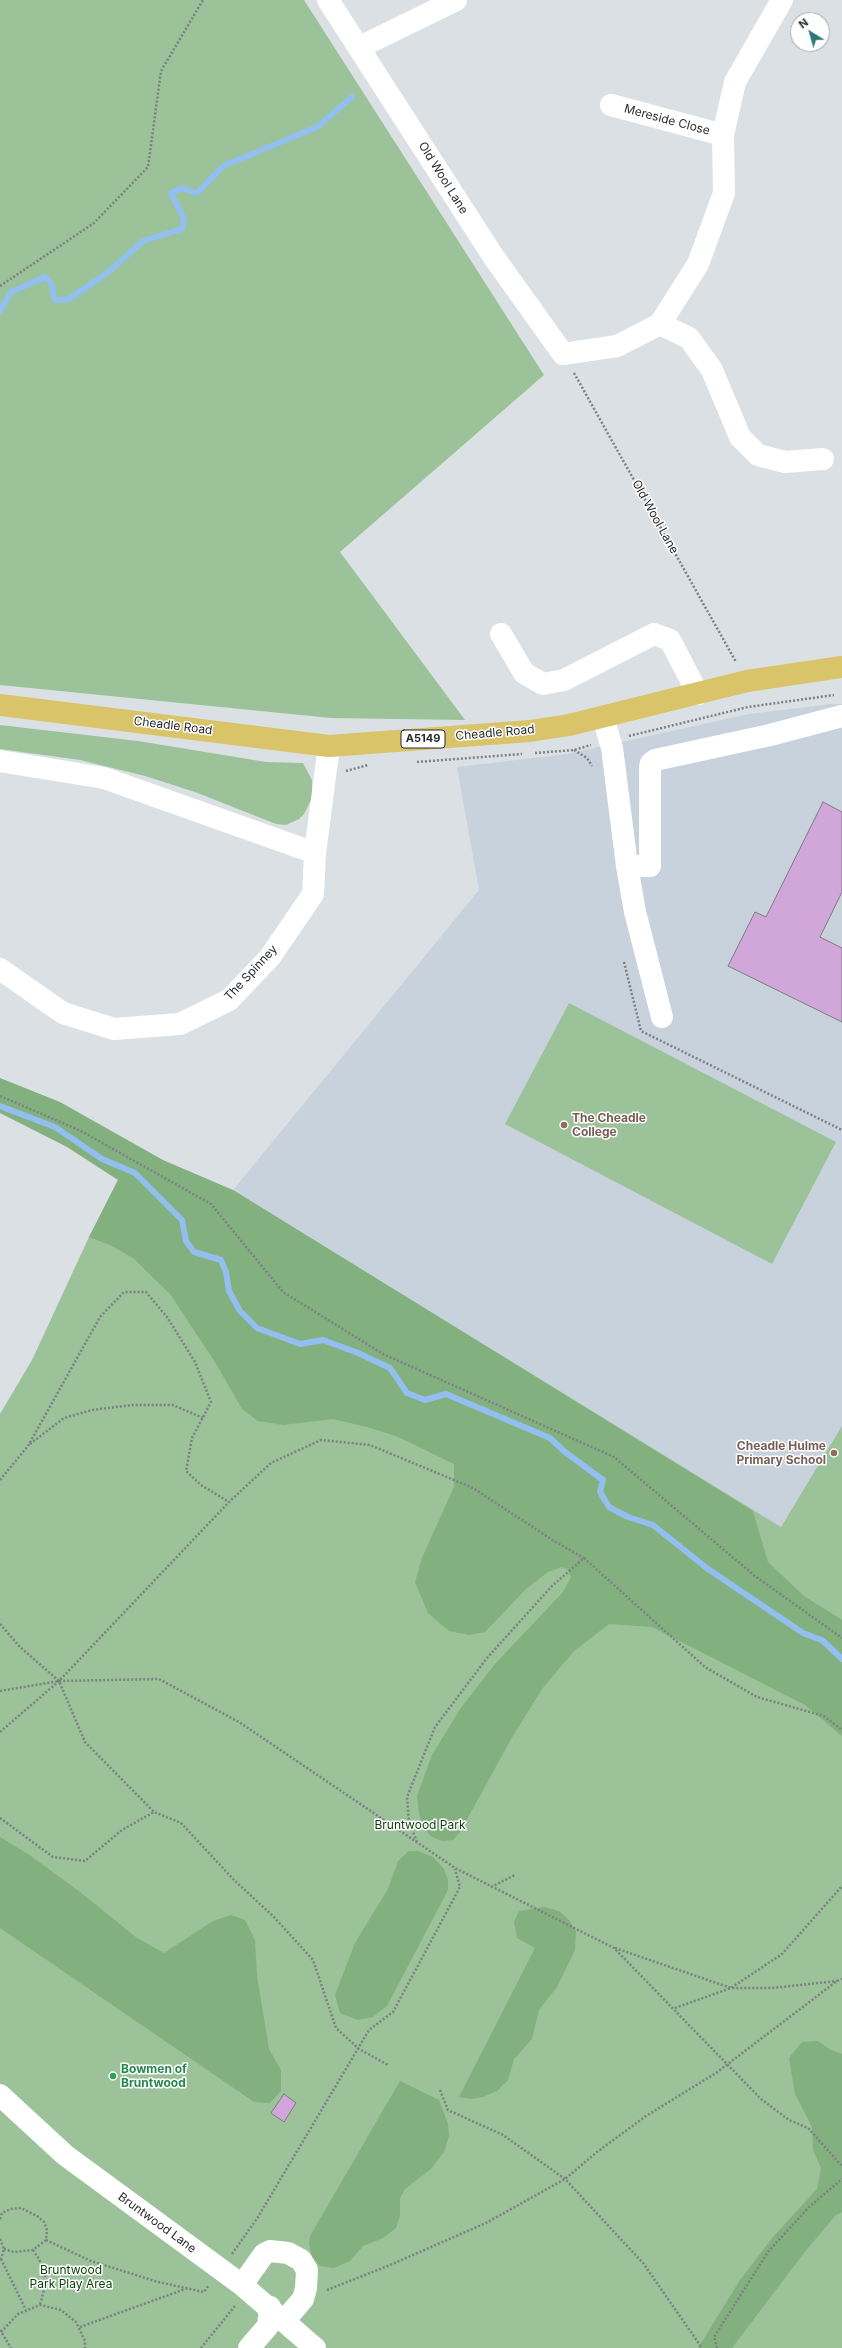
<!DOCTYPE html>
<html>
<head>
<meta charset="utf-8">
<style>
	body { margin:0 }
	#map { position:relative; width:842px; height:2348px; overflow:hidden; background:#dbe0e5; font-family:Inter,sans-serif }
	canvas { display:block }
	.north { position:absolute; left:790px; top:12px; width:40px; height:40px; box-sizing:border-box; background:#fff; border:1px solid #a9aaab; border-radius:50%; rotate:323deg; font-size:11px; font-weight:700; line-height:16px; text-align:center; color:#282a2c }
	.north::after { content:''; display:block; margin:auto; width:14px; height:18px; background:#2d7679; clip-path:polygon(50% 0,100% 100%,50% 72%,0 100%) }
</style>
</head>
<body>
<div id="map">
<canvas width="842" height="2348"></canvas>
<div class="north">N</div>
</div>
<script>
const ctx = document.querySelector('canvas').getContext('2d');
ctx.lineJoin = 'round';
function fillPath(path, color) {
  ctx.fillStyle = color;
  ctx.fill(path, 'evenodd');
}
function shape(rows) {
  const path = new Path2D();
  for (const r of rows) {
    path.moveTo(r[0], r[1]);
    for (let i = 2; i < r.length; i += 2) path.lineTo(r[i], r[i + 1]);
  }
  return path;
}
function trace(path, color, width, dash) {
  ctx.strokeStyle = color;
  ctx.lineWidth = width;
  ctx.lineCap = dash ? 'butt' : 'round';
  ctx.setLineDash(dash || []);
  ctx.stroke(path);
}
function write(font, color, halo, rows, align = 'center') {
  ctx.font = font + ' Inter,sans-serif';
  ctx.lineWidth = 3;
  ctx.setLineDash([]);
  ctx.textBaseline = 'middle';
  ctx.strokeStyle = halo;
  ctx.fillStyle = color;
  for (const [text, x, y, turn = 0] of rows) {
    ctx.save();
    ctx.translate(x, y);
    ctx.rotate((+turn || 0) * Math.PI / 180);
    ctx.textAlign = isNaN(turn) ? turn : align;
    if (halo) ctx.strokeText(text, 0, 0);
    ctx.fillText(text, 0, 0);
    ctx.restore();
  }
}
const built = shape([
	[832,704,842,704,842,1525,798,1499,781,1527,233,1190,479,890,457,767,567,754,749,714]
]);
const green = shape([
	[0,0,304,0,544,375,340,552,465,720,331,718,0,685],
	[0,725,138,741,266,762,303,763,312,780,312,798,304,814,299,819,286,825,276,824,195,792,145,776,80,760,0,749],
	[569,1003,836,1142,772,1264,505,1124],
	[118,1180,233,1190,781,1527,842,1426,842,2348,0,2348,0,1414,32,1360,89,1237]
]);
const forest = shape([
	[0,1078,60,1102,163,1160,233,1190,753,1511,768,1562,804,1596,842,1620,842,1736,805,1705,652,1627,609,1624,574,1651,542,1689,510,1741,460,1832,453,1840,442,1841,432,1837,424,1829,419,1814,417,1796,432,1755,460,1709,495,1664,563,1592,571,1577,567,1569,562,1567,548,1572,526,1589,485,1632,469,1635,449,1631,428,1613,415,1582,422,1558,454,1487,454,1464,396,1436,367,1427,333,1419,283,1425,258,1421,242,1409,215,1362,170,1294,133,1258,110,1245,89,1237,118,1180,67,1147,0,1113],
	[0,1837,28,1854,80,1892,137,1938,164,1953,213,1921,231,1915,245,1920,255,1940,257,1976,269,2049,281,2070,281,2091,270,2103,254,2102,0,1928],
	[409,1851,418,1851,433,1857,444,1869,448,1880,448,1890,387,2006,373,2017,358,2020,340,2013,335,1995,355,1943,388,1889,398,1861],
	[544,1907,559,1911,569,1920,576,1931,575,1950,557,1987,539,2010,532,2039,514,2059,508,2080,497,2091,483,2097,471,2099,459,2097,535,1948,517,1938,514,1922,519,1911],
	[818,2041,831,2050,842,2054,842,2212,836,2215,803,2254,732,2348,698,2348,740,2280,773,2237,817,2189,821,2168,813,2150,812,2127,795,2094,789,2058,802,2042],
	[400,2081,439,2100,448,2124,449,2136,444,2152,431,2169,405,2189,400,2198,400,2216,396,2228,383,2238,363,2246,350,2261,334,2268,320,2266,312,2256,309,2244,310,2236]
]);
const stream = shape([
	[0,311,11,292,45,277,51,283,55,300,69,299,106,274,143,241,182,229,184,219,171,193,182,188,197,193,223,166,317,127,352,97],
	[0,1106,55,1127,102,1159,135,1173,182,1220,186,1241,194,1252,221,1260,226,1272,229,1291,240,1311,257,1328,300,1344,323,1340,358,1353,390,1368,407,1393,425,1400,446,1394,550,1438,565,1452,603,1480,600,1492,609,1507,628,1517,653,1525,708,1569,803,1633,822,1640,842,1659]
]);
const building = shape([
	[823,802,842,812,842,892,820,937,842,948,842,1022,728,966,755,912,766,917,823,802],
	[284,2094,296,2103,284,2122,271,2113,284,2094]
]);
const path = shape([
	[0,286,94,223,148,167,161,71,203,0],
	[574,373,736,662],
	[629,736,748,707,834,695],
	[574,750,587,758,592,766],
	[535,753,574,750,591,745],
	[417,762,522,754],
	[346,771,368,765],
	[624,962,641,1031,842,1130],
	[0,1096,81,1131,211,1204,283,1292,383,1354,614,1457,755,1576,842,1638],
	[30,1444,64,1418,92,1410,131,1405,173,1405,203,1418],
	[0,1480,28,1446,100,1317,124,1292,146,1292,167,1317,195,1362,211,1402,192,1438,186,1471,201,1485,229,1502],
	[0,1624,20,1647,59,1681,85,1742,154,1812],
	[0,1691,59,1681,159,1679,239,1722,455,1868,614,1948,761,2099,789,2120,808,2128,842,2166],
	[0,1732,59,1681,229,1502,271,1463,321,1440,370,1445,473,1488,554,1541,584,1558],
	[0,1818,53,1857,85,1861,122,1830,154,1812,181,1823,234,1880,273,1916,313,1960,336,2028,359,2049,388,2065],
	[417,1842,409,1822,407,1797,435,1727,487,1658,552,1586,584,1558,705,1667,757,1697,824,1716,842,1730],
	[491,1887,515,1875],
	[615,1948,731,1988,772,1988,837,1981],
	[675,2008,731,1988,782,1954,842,1886],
	[440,2090,448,2110,503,2135,565,2179,643,2263,702,2348],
	[0,2219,2,2213,11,2209,21,2208,37,2216,44,2222,47,2230,46,2240,33,2250,14,2252,4,2249],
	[0,2239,4,2249,1,2259],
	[46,2240,91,2261,158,2282,204,2292,209,2285],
	[33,2250,39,2259,44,2271,46,2282,40,2305],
	[232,2254,258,2217,369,2030,393,2012,460,1887,455,1869],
	[1,2259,26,2310],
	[327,2290,390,2265,486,2223,565,2179,597,2152,646,2116,716,2073,837,1981,842,1979],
	[80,2327,188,2288],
	[0,2330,11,2348],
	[1,2332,18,2314,40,2305,61,2310,76,2322,85,2341,85,2348],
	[201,2348,235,2306],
	[717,2348,714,2337,768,2252,809,2207,842,2179]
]);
const minor = shape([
	[328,0,493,256,563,354,617,346,660,324,698,264,724,193,723,135,735,82,782,0],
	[360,47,456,0],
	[611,105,723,135],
	[660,324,689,338,712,370,740,437,758,455,785,462,823,459],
	[501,634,524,673,543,684,564,680,654,634,670,640,698,694],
	[603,717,612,748,627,866,635,912,662,1017],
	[0,761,104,778,315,853],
	[627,866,650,866,650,767,651,763,655,760,770,735,842,716],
	[0,969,63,1013,114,1029,180,1024,229,1000,270,957,313,894,315,853,329,746],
	[0,2095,65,2155,242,2285,315,2348],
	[242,2285,264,2254,270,2251,288,2253,301,2260,307,2270,306,2288,303,2299,285,2320],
	[249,2348,268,2326,270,2307]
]);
const major = shape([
	[0,705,329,746,530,731,569,725,747,681,842,667]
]);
const markers = [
	[564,1125,4,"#8d6e63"],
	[834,1453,4,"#8d6e63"],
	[113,2076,4,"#2e9e5b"]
];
const shields = [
	[423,739,44]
];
const shieldNames = [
	["A5149",423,739]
];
const streetNames = [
	["Mereside Close",667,120,15],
	["Old Wool Lane",443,178,58],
	["Old Wool Lane",655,517,61],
	["Cheadle Road",173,726,7],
	["Cheadle Road",495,733,-5],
	["The Spinney",251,973,-47],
	["Bruntwood Lane",157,2223,36]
];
const educationNames = [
	["The Cheadle",572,1118],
	["College",572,1132],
	["Cheadle Hulme",826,1446,"right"],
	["Primary School",826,1460,"right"]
];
const parkNames = [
	["Bruntwood Park",420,1825],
	["Bruntwood",71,2270],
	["Park Play Area",71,2284]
];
const leisureNames = [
	["Bowmen of",121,2069],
	["Bruntwood",121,2083]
];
fillPath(built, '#c7d2dc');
fillPath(green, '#9bc298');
fillPath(forest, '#83b07f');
trace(stream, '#92bfef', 6);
fillPath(building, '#d1a6d8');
trace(building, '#7f7b7f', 1);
trace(path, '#7d8084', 2.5, [2, 2]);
trace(minor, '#fff', 22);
trace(major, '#d9c469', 22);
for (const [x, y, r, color] of markers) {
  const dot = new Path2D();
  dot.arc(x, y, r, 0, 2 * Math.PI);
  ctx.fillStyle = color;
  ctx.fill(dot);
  trace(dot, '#fff', 1.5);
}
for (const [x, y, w] of shields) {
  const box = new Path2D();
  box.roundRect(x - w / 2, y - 9, w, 18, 3);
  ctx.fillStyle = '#fff';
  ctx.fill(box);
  trace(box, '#282a2c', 1);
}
write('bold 11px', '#282a2c', null, shieldNames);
write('12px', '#282a2c', '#fff', streetNames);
write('bold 12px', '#785e54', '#fff', educationNames, 'left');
write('12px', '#0b3b0a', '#fff', parkNames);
write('bold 12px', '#27864d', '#fff', leisureNames, 'left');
</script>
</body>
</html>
